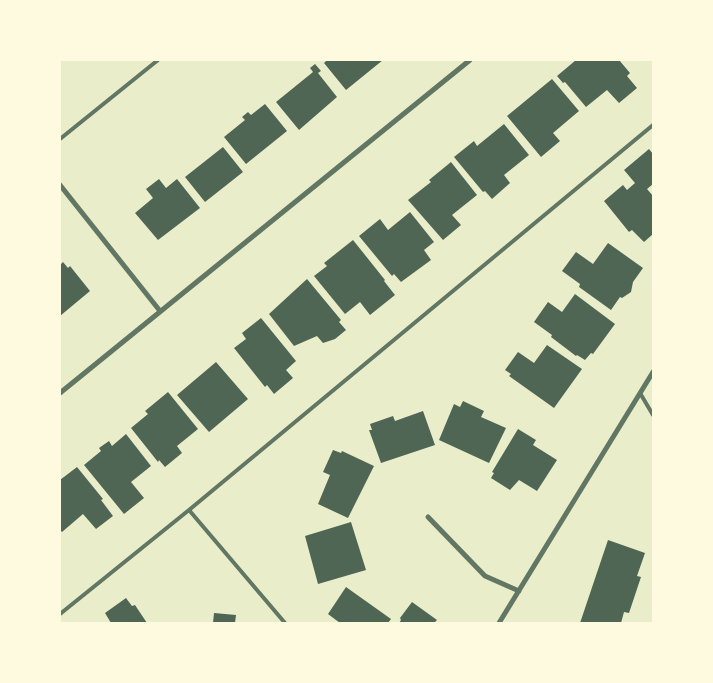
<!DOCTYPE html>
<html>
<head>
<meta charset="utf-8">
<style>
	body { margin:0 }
	#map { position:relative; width:713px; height:683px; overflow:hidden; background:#e9edc9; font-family:Manrope,sans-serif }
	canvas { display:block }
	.frame { position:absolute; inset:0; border:61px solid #fefae0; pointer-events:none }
</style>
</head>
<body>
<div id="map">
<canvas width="713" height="683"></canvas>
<div class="frame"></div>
</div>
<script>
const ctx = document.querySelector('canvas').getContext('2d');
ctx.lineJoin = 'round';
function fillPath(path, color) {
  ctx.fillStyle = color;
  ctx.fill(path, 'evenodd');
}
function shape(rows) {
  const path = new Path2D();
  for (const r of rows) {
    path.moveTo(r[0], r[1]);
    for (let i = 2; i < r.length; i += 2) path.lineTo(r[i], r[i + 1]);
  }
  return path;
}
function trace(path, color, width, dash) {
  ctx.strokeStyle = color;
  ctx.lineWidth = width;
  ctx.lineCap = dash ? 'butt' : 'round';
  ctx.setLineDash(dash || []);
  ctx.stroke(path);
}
const building = shape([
	[327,60,383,60,346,90,324,63],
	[576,60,619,60,630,73,627,76,637,88,619,103,607,90,586,107,565,82,563,83,557,76],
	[315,64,321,71,318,73,337,97,299,130,276,102,313,72,310,68],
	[552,79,579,111,553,133,560,141,541,157,507,116],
	[265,104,287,131,246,164,224,137,245,120,242,117,248,112,251,115],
	[504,124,529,155,504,175,510,183,492,199,485,191,483,192,454,157,474,141,477,146],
	[223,147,243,172,205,202,185,177],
	[649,149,653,154,653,184,647,189,653,196,653,234,644,242,632,230,629,232,604,201,623,185,627,190,635,183,624,170],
	[451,162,477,195,452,215,461,225,443,240,408,200,431,182,429,180],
	[159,179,166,188,177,179,200,208,158,240,135,213,153,198,146,189],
	[410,212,434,242,424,250,431,260,401,282,394,274,392,276,359,236,380,219,388,230],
	[353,240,385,280,384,281,395,295,370,315,360,302,345,314,314,276,327,266,324,263],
	[608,243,643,268,633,282,631,292,622,298,620,297,611,310,579,287,580,284,562,271,576,252,593,264],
	[63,262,68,268,70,266,90,291,60,316,60,265],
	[307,279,341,320,339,322,346,330,335,339,323,343,317,336,294,346,269,314],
	[575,294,615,324,593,354,591,353,585,360,577,355,576,356,551,337,552,335,534,322,548,302,562,312],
	[261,318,296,361,286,370,293,378,274,394,267,385,265,387,234,348,246,339,242,333],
	[547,345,582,369,554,408,509,376,511,374,505,370,518,352,534,363],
	[216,362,248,399,209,432,177,395],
	[168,392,198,429,177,446,182,453,165,467,159,460,158,462,131,428,148,414,145,411],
	[463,401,484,411,481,417,506,428,489,463,439,440,454,404,460,407],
	[423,411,435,445,381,463,369,430,372,430,370,424,393,416,395,421],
	[518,429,536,440,533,445,557,460,537,491,519,480,510,490,491,478,494,473,492,472],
	[126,434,151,466,131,482,144,498,124,514,84,465,101,451,99,448,109,441,112,446],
	[333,450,341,453,342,451,374,466,348,518,318,504,330,475,323,472],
	[77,467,103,499,101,500,113,516,96,529,83,514,62,532,60,530,60,480],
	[351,522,366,570,318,584,305,536],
	[608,540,645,553,637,576,641,577,629,613,624,612,621,623,580,623],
	[346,587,391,619,388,623,340,623,328,614],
	[126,598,132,606,135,605,147,623,111,623,105,613],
	[412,602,437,620,434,623,399,623,401,620,400,618],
	[214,613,236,615,235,623,213,623]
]);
const service = shape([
	[60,139,158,60],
	[640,393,653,415],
	[189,510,653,125],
	[60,614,189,510,285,623]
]);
const minor = shape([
	[60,185,160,311],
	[60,393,470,60],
	[428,517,485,576,519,591],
	[499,623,653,372]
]);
fillPath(building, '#4f6655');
trace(service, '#617663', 4);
trace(minor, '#617663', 5);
</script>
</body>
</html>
